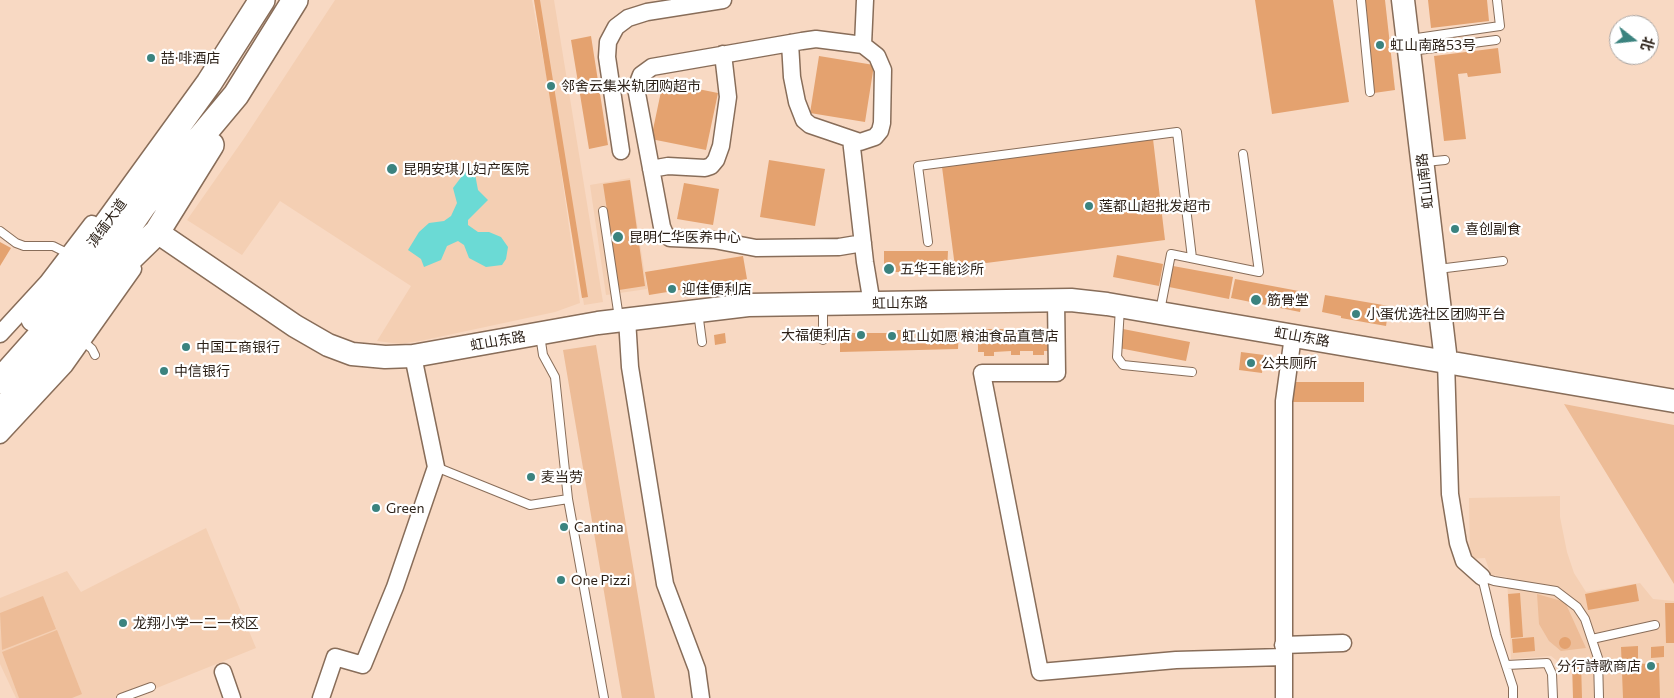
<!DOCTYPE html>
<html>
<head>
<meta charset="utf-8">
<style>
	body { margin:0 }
	#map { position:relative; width:1674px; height:698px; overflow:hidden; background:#f8d9c3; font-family:Commissioner,"Noto Sans SC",sans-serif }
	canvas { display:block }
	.north { position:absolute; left:1609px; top:15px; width:50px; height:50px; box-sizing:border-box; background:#fff; border:1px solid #aaa5a2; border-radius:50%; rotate:106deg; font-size:14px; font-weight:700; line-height:20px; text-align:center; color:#2a1f16 }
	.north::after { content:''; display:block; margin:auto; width:18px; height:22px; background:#3b837f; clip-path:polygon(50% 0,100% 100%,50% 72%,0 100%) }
</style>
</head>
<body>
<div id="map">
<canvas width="1674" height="698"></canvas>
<div class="north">北</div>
</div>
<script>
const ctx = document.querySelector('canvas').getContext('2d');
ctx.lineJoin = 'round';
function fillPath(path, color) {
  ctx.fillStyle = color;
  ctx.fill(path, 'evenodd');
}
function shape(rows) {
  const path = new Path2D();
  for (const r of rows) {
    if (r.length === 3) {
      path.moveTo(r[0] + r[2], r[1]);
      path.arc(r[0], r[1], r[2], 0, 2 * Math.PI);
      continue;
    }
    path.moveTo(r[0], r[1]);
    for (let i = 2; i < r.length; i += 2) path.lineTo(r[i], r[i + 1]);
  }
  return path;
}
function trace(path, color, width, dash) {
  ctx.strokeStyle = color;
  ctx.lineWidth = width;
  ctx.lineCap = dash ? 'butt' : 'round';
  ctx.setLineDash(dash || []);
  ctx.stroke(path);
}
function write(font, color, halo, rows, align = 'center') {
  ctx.font = font + ' Commissioner,"Noto Sans SC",sans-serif';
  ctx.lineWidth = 4.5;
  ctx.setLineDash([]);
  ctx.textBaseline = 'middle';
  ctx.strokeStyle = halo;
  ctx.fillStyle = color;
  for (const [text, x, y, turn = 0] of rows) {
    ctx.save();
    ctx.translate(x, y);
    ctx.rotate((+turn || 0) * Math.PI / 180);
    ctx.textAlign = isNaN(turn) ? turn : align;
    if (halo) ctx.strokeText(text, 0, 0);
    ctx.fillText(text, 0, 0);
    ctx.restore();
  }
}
const built = shape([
	[335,0,532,0,548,84,534,0,554,0,603,302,584,305,555,129,580,303,555,312,420,341,400,344,377,341,411,286,280,201,242,255,187,220,245,137],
	[630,178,647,289,606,295,590,185],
	[1560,496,1560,517,1567,552,1574,573,1586,592,1640,583,1653,599,1674,601,1674,698,1575,698,1574,664,1560,663,1551,656,1511,659,1507,577,1491,575,1485,558,1470,559,1469,498],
	[206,528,256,648,132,698,16,698,0,664,0,598,67,571,81,592]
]);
const green = shape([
	[596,345,655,698,622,698,563,350],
	[1564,404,1674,425,1674,584],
	[1537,594,1565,602,1586,648,1561,651,1549,641,1539,624],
	[43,596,56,629,2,650,0,613],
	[57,630,82,694,72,698,19,698,2,652]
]);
const water = shape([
	[468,168,475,174,478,190,488,200,468,220,468,225,478,232,489,232,501,237,508,247,506,259,502,265,486,267,469,258,464,245,458,241,447,246,441,260,424,267,421,259,408,250,419,232,429,223,444,221,451,216,457,203,453,188]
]);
const building = shape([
	[534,0,540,0,588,297,582,298],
	[1255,0,1333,0,1349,102,1272,114],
	[1364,0,1385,0,1395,90,1374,93],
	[1428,0,1487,0,1489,21,1431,28],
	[591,36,608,145,589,149,571,40],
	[1498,48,1501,73,1468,77,1467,73,1458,74,1466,139,1444,141,1434,56],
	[819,56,874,65,865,122,810,113],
	[663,82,718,93,706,150,651,139],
	[1153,139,1165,240,955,267,942,167],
	[769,160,825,169,815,226,760,217],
	[630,180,645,286,619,290,603,184],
	[684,183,719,189,713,225,677,219],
	[0,242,11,248,0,266],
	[884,251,948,251,947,272,884,272],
	[1117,255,1163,264,1159,286,1113,277],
	[743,256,747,279,649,295,645,272],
	[1173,266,1233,277,1229,299,1169,287],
	[1235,279,1304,292,1300,312,1231,298],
	[1325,295,1389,306,1386,326,1341,318,1341,316,1322,312],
	[978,329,1050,329,1050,351,1044,351,1044,355,1033,355,1033,351,1020,351,1020,355,1011,355,1011,351,994,352,994,356,984,356,984,352,978,352],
	[1123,329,1190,342,1186,361,1119,348],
	[897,330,959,330,958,349,840,352,840,333,897,333],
	[725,333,726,343,715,345,714,335],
	[1241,352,1264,355,1262,373,1239,370],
	[1289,382,1364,382,1364,402,1289,402],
	[1636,584,1639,601,1588,610,1585,594],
	[1520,593,1523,637,1511,638,1508,594],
	[1665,603,1674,603,1674,643,1666,643],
	[1534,637,1535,651,1513,653,1512,639],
	[1565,643,6],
	[1638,646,1638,664,1659,663,1660,698,1623,698,1621,647],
	[1664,646,1664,657,1651,658,1651,647],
	[1581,662,1582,698,1573,698,1572,663]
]);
const lane = shape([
	[1361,0,1370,92],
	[1410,39,1500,26,1497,0],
	[1411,51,1496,40],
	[1425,162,1445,160],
	[603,211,619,318],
	[0,231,16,243,24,246,53,246,69,254],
	[928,242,918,166,1177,132,1192,258],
	[1438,269,1503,261],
	[1120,308,1117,357,1123,365,1192,372],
	[1160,311,1171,254,1259,272,1243,154],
	[698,312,702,342],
	[540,335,543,355,555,377,568,499,604,698],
	[823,340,823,307],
	[83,341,92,349,95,355],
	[436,467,530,505,568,499],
	[1482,577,1494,581,1556,591,1577,607,1585,619,1598,658,1599,698],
	[1482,577,1496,635,1513,687,1513,698],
	[1592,639,1655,625],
	[1507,665,1547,663,1552,674,1553,698],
	[121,698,151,687]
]);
const street = shape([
	[790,43,792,77,797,102,804,120,810,125,860,142,875,137,880,131,882,123,883,70,877,56,863,45,816,39,802,41,652,67,641,75,636,88,662,227,665,234,670,238,714,240,756,248,839,247,863,243],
	[863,45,865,0],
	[851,139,865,262,872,304],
	[621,151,607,57,608,42,616,27,628,18,647,12,723,0],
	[651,169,668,166,705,168,711,166,716,160,721,146,728,97,723,54],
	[1056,300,1057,373,982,373,1040,672,1176,660,1284,657],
	[627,319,630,367,665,584,697,669,701,698],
	[0,334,47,283,92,224],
	[1446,361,1450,494,1458,543,1464,561,1482,577],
	[0,435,65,365,133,269],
	[1283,645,1343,643],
	[223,672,232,698],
	[321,698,335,657,363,665,395,587,436,467,413,356],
	[1284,698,1284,401,1293,336]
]);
const secondary = shape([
	[1403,0,1446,361],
	[157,232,295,326,328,345,352,354,385,357,413,356,598,323,748,305,1071,300,1107,304,1674,401]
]);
const primary = shape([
	[34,319,67,279,209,83,262,0],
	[0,381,97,272,143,206,236,95,295,0],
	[0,413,36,373,124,264,157,232,211,145]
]);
const markers = [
	[1380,45,5,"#3b837f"],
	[151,58,5,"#3b837f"],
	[551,86,5,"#3b837f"],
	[392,169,6,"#3b837f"],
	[1089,206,5,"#3b837f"],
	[1455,229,5,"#3b837f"],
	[618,237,6,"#3b837f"],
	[889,269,6,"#3b837f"],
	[672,289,5,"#3b837f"],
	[1256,300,6,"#3b837f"],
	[1356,314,5,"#3b837f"],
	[861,335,5,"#3b837f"],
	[892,336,5,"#3b837f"],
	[186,347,5,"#3b837f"],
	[1251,363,5,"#3b837f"],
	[164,371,5,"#3b837f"],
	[531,477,5,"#3b837f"],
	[376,508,5,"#3b837f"],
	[564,527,5,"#3b837f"],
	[561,580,5,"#3b837f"],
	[123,623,5,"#3b837f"],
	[1651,666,5,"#3b837f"]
];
const poiNames = [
	["虹山南路53号",1390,45],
	["喆·啡酒店",161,58],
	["邻舍云集米轨团购超市",561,86],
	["昆明安琪儿妇产医院",403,169],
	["莲都山超批发超市",1099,206],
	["喜创副食",1465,229],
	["昆明仁华医养中心",629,237],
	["五华王能诊所",900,269],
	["迎佳便利店",682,289],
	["筋骨堂",1267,300],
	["小蛋优选社区团购平台",1366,314],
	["大福便利店",851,335,"right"],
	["虹山如愿 粮油食品直营店",902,336],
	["中国工商银行",196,347],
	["公共厕所",1261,363],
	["中信银行",174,371],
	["麦当劳",541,477],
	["Green",386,508],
	["Cantina",574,527],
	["One Pizzi",571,580],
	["龙翔小学一二一校区",133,623],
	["分行詩歌商店",1641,666,"right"]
];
const streetNames = [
	["虹山南路",1425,181,-97],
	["滇缅大道",107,223,-54],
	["虹山东路",900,303,-1],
	["虹山东路",1302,337,10],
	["虹山东路",498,341,-10]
];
fillPath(built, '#f4cfb3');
fillPath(green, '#edbc97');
fillPath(water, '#6bdad5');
fillPath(building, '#e4a26f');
trace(lane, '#886d59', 10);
trace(street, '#886d59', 19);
trace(secondary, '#886d59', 25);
trace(primary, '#886d59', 28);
trace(lane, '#fff', 8);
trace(street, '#fff', 16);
trace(secondary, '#fff', 22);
trace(primary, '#fff', 25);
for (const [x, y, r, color] of markers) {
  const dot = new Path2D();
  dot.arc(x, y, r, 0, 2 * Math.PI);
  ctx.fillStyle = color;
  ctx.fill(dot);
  trace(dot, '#fff', 2);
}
write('14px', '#2a1f16', '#fff', poiNames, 'left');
write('14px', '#2a1f16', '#fff', streetNames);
</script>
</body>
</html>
